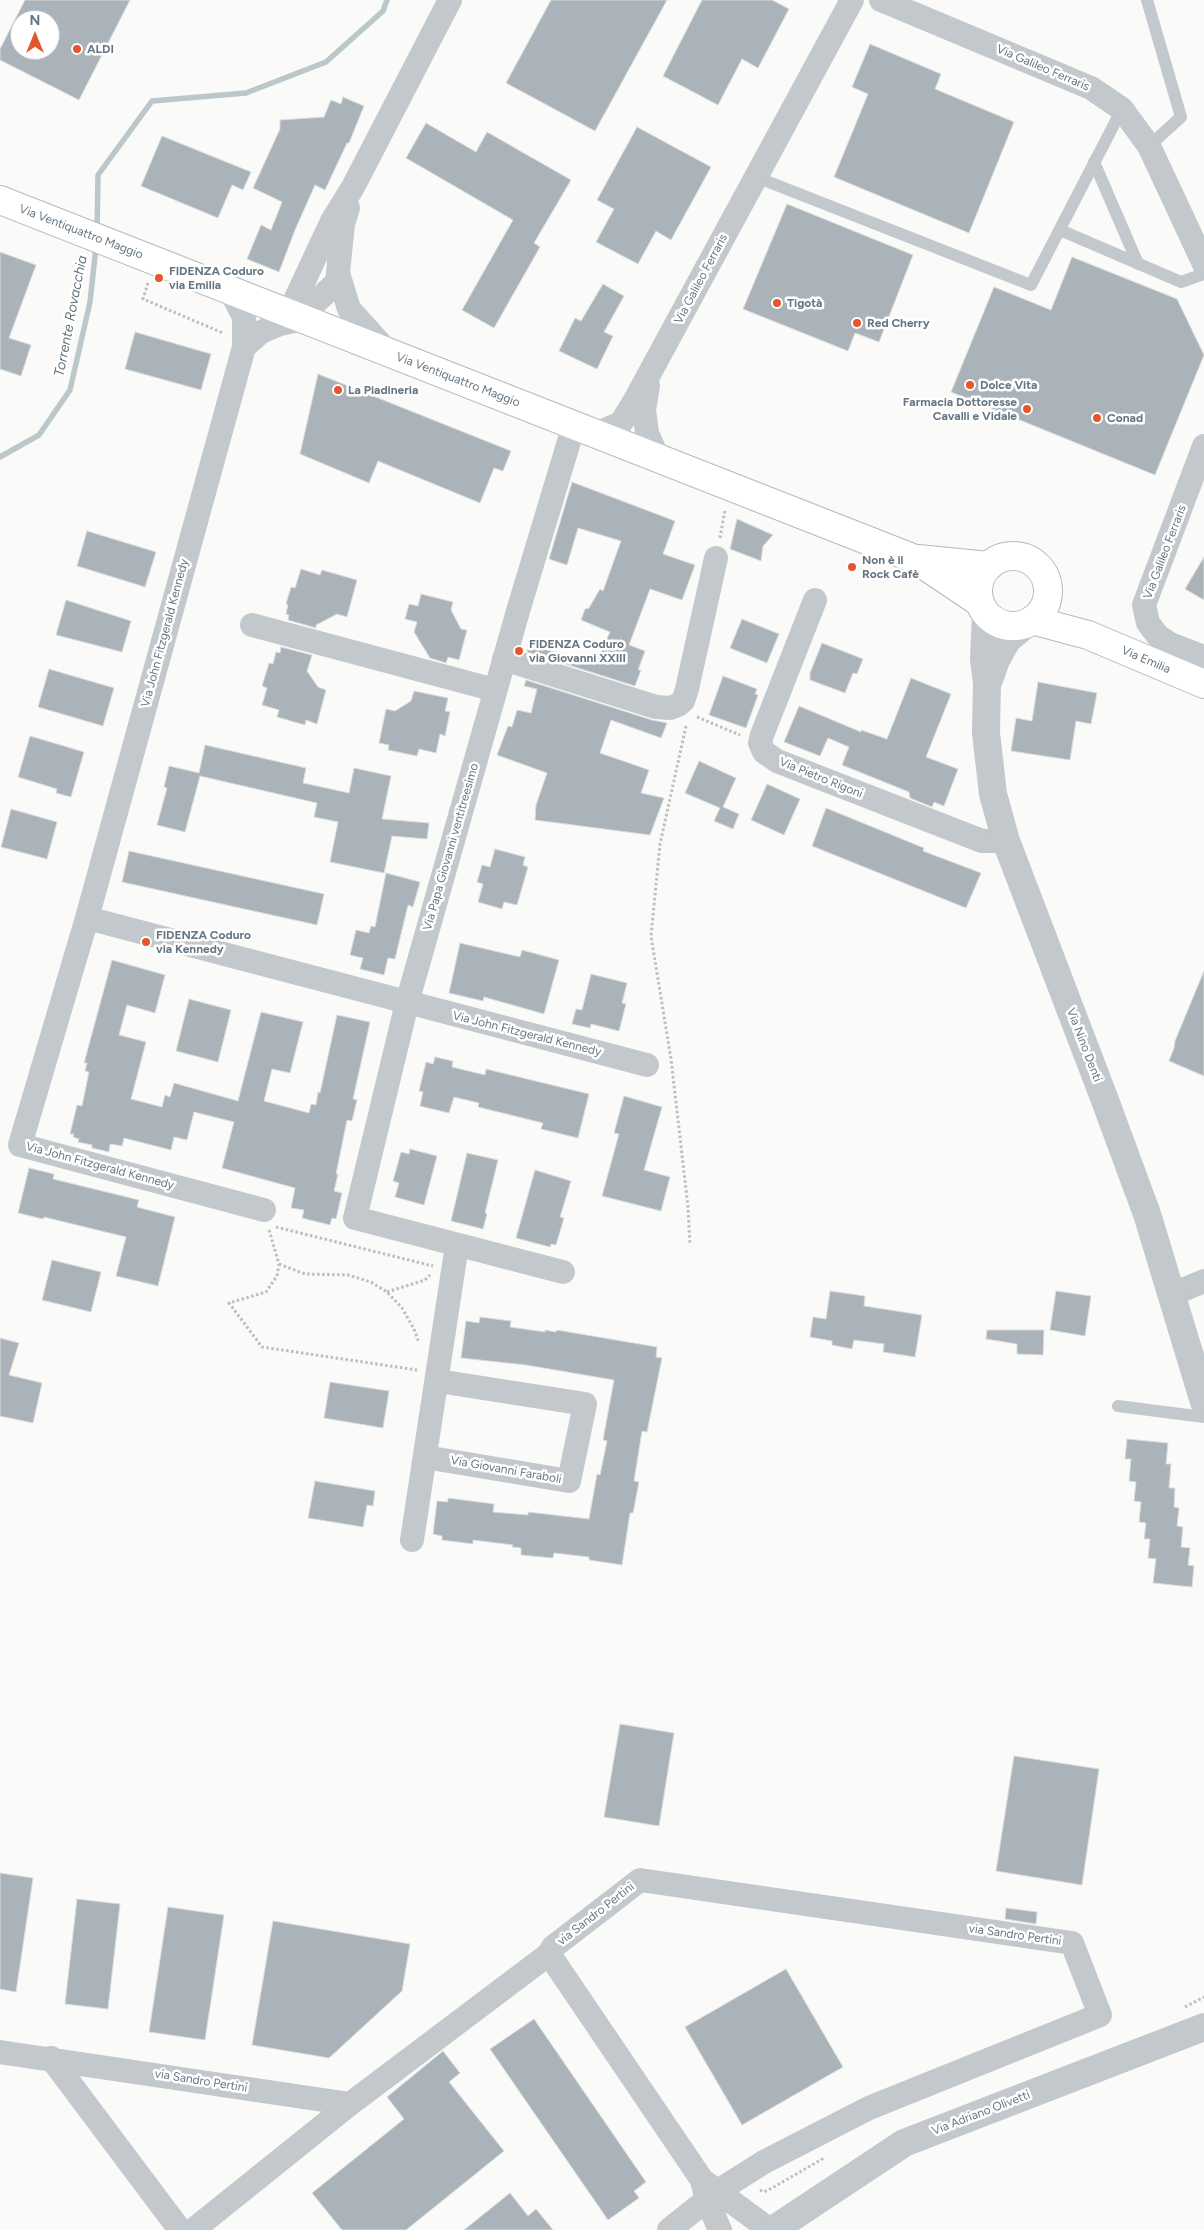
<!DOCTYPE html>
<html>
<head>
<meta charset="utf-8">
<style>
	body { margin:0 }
	#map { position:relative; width:1204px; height:2230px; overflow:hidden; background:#fafaf8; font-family:Figtree,sans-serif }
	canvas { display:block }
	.north { position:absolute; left:10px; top:10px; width:50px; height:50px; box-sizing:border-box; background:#fff; border:1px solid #c1c8cd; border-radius:50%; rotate:0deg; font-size:14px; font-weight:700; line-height:20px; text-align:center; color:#657683 }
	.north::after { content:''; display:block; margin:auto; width:18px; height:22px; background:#e4572e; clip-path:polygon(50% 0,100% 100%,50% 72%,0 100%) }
</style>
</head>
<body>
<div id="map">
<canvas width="1204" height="2230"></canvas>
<div class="north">N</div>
</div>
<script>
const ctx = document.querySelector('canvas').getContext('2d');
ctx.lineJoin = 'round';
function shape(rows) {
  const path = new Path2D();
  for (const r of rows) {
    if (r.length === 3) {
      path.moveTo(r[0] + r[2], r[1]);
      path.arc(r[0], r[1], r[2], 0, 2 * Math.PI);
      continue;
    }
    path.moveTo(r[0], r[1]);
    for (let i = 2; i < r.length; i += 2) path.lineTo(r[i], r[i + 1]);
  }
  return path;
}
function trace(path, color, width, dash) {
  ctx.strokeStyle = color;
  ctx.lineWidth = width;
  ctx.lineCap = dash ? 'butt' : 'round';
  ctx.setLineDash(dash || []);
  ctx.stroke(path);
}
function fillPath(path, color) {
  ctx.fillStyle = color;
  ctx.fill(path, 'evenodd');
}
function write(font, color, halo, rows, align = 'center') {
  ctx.font = font + ' Figtree,sans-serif';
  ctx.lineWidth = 5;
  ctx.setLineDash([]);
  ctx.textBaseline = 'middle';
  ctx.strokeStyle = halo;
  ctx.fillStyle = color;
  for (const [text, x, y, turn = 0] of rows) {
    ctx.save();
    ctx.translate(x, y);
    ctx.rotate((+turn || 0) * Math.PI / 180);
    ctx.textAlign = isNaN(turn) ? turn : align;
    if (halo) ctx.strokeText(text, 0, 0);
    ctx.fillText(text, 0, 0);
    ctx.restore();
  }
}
const stream = shape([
	[97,230,98,175,152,101,246,93,326,62,383,11,387,0],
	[0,457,39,435,70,390,90,302,96,247]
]);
const building = shape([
	[25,0,130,0,79,100,0,60,0,49,25,0],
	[20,20,50,20,50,50,20,50,20,20],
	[551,0,667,0,595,131,506,83,551,0],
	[702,0,772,0,789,9,758,68,742,59,718,105,663,76,702,0],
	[870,44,941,74,935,89,1014,122,969,233,834,177,868,94,852,87,870,44],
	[343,97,364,106,349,143,347,143,325,190,315,185,295,230,279,272,247,259,261,225,271,230,282,202,253,188,280,129,280,120,324,117,331,100,341,104,343,97],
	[426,123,476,152,487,132,571,180,534,243,540,247,494,328,462,310,513,220,406,158,426,123],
	[637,127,711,167,671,240,656,231,638,264,596,242,614,209,597,200,637,127],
	[162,136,251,172,243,190,232,185,218,218,141,186,162,136],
	[787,204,913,255,879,342,855,333,848,351,743,309,787,204],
	[0,252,36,265,9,338,31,345,21,376,0,369,0,252],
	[1072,257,1177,299,1204,355,1155,475,951,392,994,287,1051,310,1072,257],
	[603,284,624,296,604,332,613,336,597,369,559,351,575,318,581,321,603,284],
	[135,332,211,354,201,390,125,369,135,332],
	[318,374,511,451,503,471,494,468,480,503,378,461,369,483,300,454,318,374],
	[572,482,675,521,663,554,695,565,682,600,650,589,629,645,645,651,638,670,641,670,635,686,527,652,528,645,596,662,610,632,581,620,585,609,589,608,600,589,603,591,621,541,578,528,567,565,549,559,572,482],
	[737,519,773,535,763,546,761,561,730,549,737,519],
	[87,531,156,552,145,587,77,566,87,531],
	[1204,557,1204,600,1185,589,1204,557],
	[301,569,320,575,322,570,357,580,347,617,337,614,316,625,316,628,288,620,289,615,286,614,288,605,286,604,291,587,295,588,301,569],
	[421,594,453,602,451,610,461,629,467,630,459,660,448,657,446,663,430,658,414,632,417,622,405,619,409,604,418,606,421,594],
	[66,600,131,621,122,652,56,635,66,600],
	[742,619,779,634,767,663,730,648,742,619],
	[822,643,863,659,857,674,853,673,845,693,810,680,810,673,822,643],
	[281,647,312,655,307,671,318,687,326,690,317,724,306,720,305,725,277,717,279,710,262,705,267,688,262,686,269,663,273,664,276,652,280,653,281,647],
	[49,669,114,688,103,726,38,707,49,669],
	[723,676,757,689,755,694,758,695,746,728,709,715,723,676],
	[911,678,951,694,926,757,958,769,944,806,934,802,932,807,910,798,909,792,842,765,849,747,828,738,820,756,784,742,799,706,861,732,861,730,887,739,911,678],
	[526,680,652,720,667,723,661,738,611,720,600,753,649,770,641,793,664,798,650,835,535,820,536,805,547,773,497,755,508,726,512,727,517,710,531,713,537,689,524,686,526,680],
	[1038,682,1097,693,1091,724,1076,721,1070,760,1011,751,1016,718,1032,721,1038,682],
	[414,691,448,698,445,711,450,712,445,736,440,734,436,753,419,749,417,756,388,750,389,745,379,743,386,709,395,711,411,701,414,691],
	[30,736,84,752,71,797,56,793,57,789,18,777,30,736],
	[205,745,306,768,303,783,349,793,354,768,391,776,382,819,429,823,427,839,392,836,384,873,330,862,338,822,314,817,317,803,200,776,185,832,157,825,167,788,164,787,169,766,199,773,205,745],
	[699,761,736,778,723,807,739,814,733,829,714,821,720,808,685,793,699,761],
	[767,784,800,799,784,835,751,820,767,784],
	[826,808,924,848,923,851,981,873,966,908,812,846,826,808],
	[11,809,57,822,47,859,1,847,11,809],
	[495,849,525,857,523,865,528,867,517,905,504,902,502,909,478,902,483,884,477,882,482,865,490,867,495,849],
	[129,851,324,894,317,925,122,882,129,851],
	[386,873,420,882,413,907,408,905,395,959,388,958,384,975,360,969,363,958,350,955,356,930,369,933,371,926,375,927,386,873],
	[460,943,520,957,522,950,559,960,544,1014,484,997,483,1001,449,993,460,943],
	[112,960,165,975,155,1013,127,1005,119,1035,146,1042,131,1099,162,1107,165,1095,170,1097,174,1083,238,1101,261,1012,303,1022,290,1073,272,1069,264,1101,309,1113,311,1104,316,1105,318,1092,320,1093,337,1015,370,1022,353,1099,357,1100,352,1121,347,1120,336,1174,338,1174,334,1191,342,1193,336,1219,332,1218,330,1225,302,1218,304,1210,291,1208,295,1188,222,1168,234,1122,194,1112,187,1140,174,1137,171,1150,124,1138,122,1146,110,1144,109,1152,92,1148,92,1145,78,1142,79,1139,73,1137,74,1134,70,1134,77,1105,82,1106,89,1072,85,1071,87,1063,84,1063,112,960],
	[1204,971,1204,1076,1169,1061,1174,1048,1175,1041,1204,971],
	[591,974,627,983,622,1003,626,1004,619,1031,591,1024,590,1028,572,1024,576,1009,582,1010,591,974],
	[189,999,231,1010,218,1062,176,1051,189,999],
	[435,1057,453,1061,452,1067,485,1075,486,1069,589,1094,578,1138,541,1129,543,1123,478,1107,479,1103,454,1097,449,1113,420,1106,423,1092,419,1091,426,1062,433,1064,435,1057],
	[624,1096,662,1107,644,1170,670,1177,661,1211,602,1196,619,1134,614,1133,624,1096],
	[410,1149,437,1156,424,1205,395,1197,399,1183,393,1181,401,1152,409,1154,410,1149],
	[467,1153,498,1160,485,1213,487,1214,483,1229,451,1221,467,1153],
	[29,1168,54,1174,53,1179,139,1200,137,1207,175,1217,158,1286,116,1276,126,1237,44,1217,43,1219,18,1213,29,1168],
	[535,1170,571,1181,560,1217,564,1218,556,1245,551,1244,550,1247,516,1238,535,1170],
	[52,1260,101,1272,91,1312,42,1300,52,1260],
	[830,1291,865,1296,864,1306,922,1315,915,1357,883,1352,884,1344,854,1340,852,1349,832,1345,832,1341,810,1337,813,1317,826,1319,830,1291],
	[1056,1291,1091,1296,1085,1336,1050,1330,1056,1291],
	[480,1317,511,1321,510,1327,545,1332,545,1330,556,1332,557,1330,657,1347,656,1357,662,1358,647,1432,642,1431,634,1481,639,1482,633,1513,630,1513,622,1565,589,1560,589,1557,554,1553,553,1558,521,1555,521,1548,512,1547,513,1545,473,1540,473,1544,442,1540,442,1536,433,1534,437,1501,448,1502,448,1498,494,1504,493,1512,528,1515,528,1512,589,1519,597,1474,600,1475,607,1441,603,1440,614,1380,526,1365,461,1358,466,1321,479,1323,480,1317],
	[987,1330,1044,1330,1043,1355,1017,1354,1017,1344,986,1339,987,1330],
	[0,1338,19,1343,9,1375,42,1383,33,1423,0,1416,0,1338],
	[330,1382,389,1391,383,1428,324,1418,330,1382],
	[1127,1439,1168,1443,1166,1464,1171,1464,1169,1488,1175,1488,1174,1507,1179,1508,1177,1526,1183,1527,1181,1547,1190,1548,1188,1565,1194,1566,1192,1587,1153,1583,1156,1559,1148,1558,1150,1539,1144,1539,1146,1523,1139,1522,1141,1502,1134,1501,1136,1482,1129,1481,1131,1459,1125,1459,1127,1439],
	[315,1481,375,1491,373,1506,367,1505,363,1527,308,1518,315,1481],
	[620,1724,674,1733,659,1826,604,1817,620,1724],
	[1014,1756,1099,1769,1082,1885,996,1871,1014,1756],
	[0,1873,33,1878,16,1992,0,1989,0,1873],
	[77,1899,120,1904,108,2009,65,2004,77,1899],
	[168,1907,224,1915,205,2040,149,2032,168,1907],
	[1006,1908,1037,1912,1036,1924,1005,1919,1006,1908],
	[273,1921,410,1944,402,1991,329,2058,252,2045,273,1921],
	[786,1969,843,2067,742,2125,685,2027,786,1969],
	[534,2019,646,2182,634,2191,639,2198,608,2220,490,2049,534,2019],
	[443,2051,460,2073,449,2082,504,2151,406,2230,342,2230,312,2193,404,2119,387,2097,443,2051],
	[510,2193,528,2216,536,2209,553,2230,464,2230,510,2193]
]);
const path = shape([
	[148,283,143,299,223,333],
	[720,538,725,510],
	[697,717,740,735],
	[686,726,660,844,651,936,671,1059,688,1207,690,1245],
	[276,1227,433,1266],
	[269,1230,279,1264,277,1276,266,1292,229,1303,262,1347,417,1370],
	[279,1264,305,1274,348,1275,371,1282,387,1292,402,1308,414,1329,419,1343],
	[387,1292,425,1280,430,1275],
	[1185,2007,1204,1997],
	[760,2190,764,2192,772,2188,824,2158]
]);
const service = shape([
	[1147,0,1181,117,1149,146],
	[1094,162,1138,264],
	[756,177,1031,285,1122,109],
	[1060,230,1181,282,1204,274],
	[1118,1406,1204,1417]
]);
const minor = shape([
	[881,0,1091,88,1122,109,1149,146,1204,264],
	[338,273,349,309,388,352],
	[230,290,244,317,244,347,87,918,20,1145,264,1210],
	[289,313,332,221,353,187,450,0],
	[289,313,316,302,337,282,343,224,348,208],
	[244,347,261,332,280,324,303,319],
	[648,385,644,410,647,433,658,458],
	[596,434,621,423,634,402,852,0],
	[1204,446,1144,605,1148,623,1158,636,1170,644,1204,657],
	[815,600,762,735,760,743,764,752,777,761,982,841,1006,841],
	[252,625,495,690],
	[504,659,656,707,670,708,678,705,683,701,687,689,716,558],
	[87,918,647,1065],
	[563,1272,355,1218,407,1003,518,611,574,425],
	[1171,1295,1204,1281],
	[425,1457,569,1481,585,1404,438,1381],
	[412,1540,457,1245],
	[549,1954,553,1947,640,1880,1072,1943,1100,2015,869,2108,764,2162,718,2191,669,2230],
	[0,2052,350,2104,549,1954,702,2180],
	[51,2058,180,2230],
	[193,2230,350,2104],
	[720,2230,707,2200,702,2180,770,2230]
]);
const tertiary = shape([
	[986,614,984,659,987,683,986,733,993,794,1006,841,1103,1095,1147,1214,1204,1402],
	[989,680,996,660,1007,640,1027,623],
	[773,2230,904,2143,1204,2027]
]);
const secondary = shape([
	[0,200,915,559,979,602],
	[1013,591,35],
	[918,559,989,566],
	[1032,620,1088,635,1204,684]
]);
const markers = [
	[77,49,5,"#e4572e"],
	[159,278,5,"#e4572e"],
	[777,303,5,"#e4572e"],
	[857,323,5,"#e4572e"],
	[970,385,5,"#e4572e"],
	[338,390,5,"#e4572e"],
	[1027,409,5,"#e4572e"],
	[1097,418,5,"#e4572e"],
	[852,567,5,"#e4572e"],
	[519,651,5,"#e4572e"],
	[146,942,5,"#e4572e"]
];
const poiNames = [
	["ALDI",87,49],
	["FIDENZA Coduro",169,271],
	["via Emilia",169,285],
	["Tigotà",787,303],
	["Red Cherry",867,323],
	["Dolce Vita",980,385],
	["La Piadineria",348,390],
	["Farmacia Dottoresse",1017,402,"right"],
	["Cavalli e Vidale",1017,416,"right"],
	["Conad",1107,418],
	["Non è il",862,560],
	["Rock Cafè",862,574],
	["FIDENZA Coduro",529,644],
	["via Giovanni XXIII",529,658],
	["FIDENZA Coduro",156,935],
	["via Kennedy",156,949]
];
const streetNames = [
	["Via Galileo Ferraris",1043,68,23],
	["Via Ventiquattro Maggio",81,232,21],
	["Via Galileo Ferraris",701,279,-62],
	["Via Ventiquattro Maggio",458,380,21],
	["Via Galileo Ferraris",1165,552,-69],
	["Via John Fitzgerald Kennedy",165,633,-75],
	["Via Emilia",1146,660,23],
	["Via Pietro Rigoni",821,778,22],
	["Via Papa Giovanni ventitreesimo",451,847,-74],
	["Via John Fitzgerald Kennedy",527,1034,14],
	["Via Nino Denti",1084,1045,69],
	["Via John Fitzgerald Kennedy",100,1166,15],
	["Via Giovanni Faraboli",506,1470,10],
	["via Sandro Pertini",596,1914,-38],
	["via Sandro Pertini",1015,1935,8],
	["via Sandro Pertini",201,2081,9],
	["Via Adriano Olivetti",981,2113,-21]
];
const waterNames = [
	["Torrente Rovacchia",71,316,-79]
];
trace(stream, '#bbc7cb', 5.5);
fillPath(building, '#aab3b9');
trace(building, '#dcdcda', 1);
trace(secondary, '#b3babf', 30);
trace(path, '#bbbfc2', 3, [2.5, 2.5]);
trace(service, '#c3c8cc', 12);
trace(minor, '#c3c8cc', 24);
trace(tertiary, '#c3c8cc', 28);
trace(secondary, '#fff', 28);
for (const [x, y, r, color] of markers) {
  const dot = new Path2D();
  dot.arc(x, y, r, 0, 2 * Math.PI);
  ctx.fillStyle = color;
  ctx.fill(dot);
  trace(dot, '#fff', 2);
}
write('bold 12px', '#657683', '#fff', poiNames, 'left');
write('12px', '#657683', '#fff', streetNames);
write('italic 14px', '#60757c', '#fff', waterNames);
</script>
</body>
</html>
